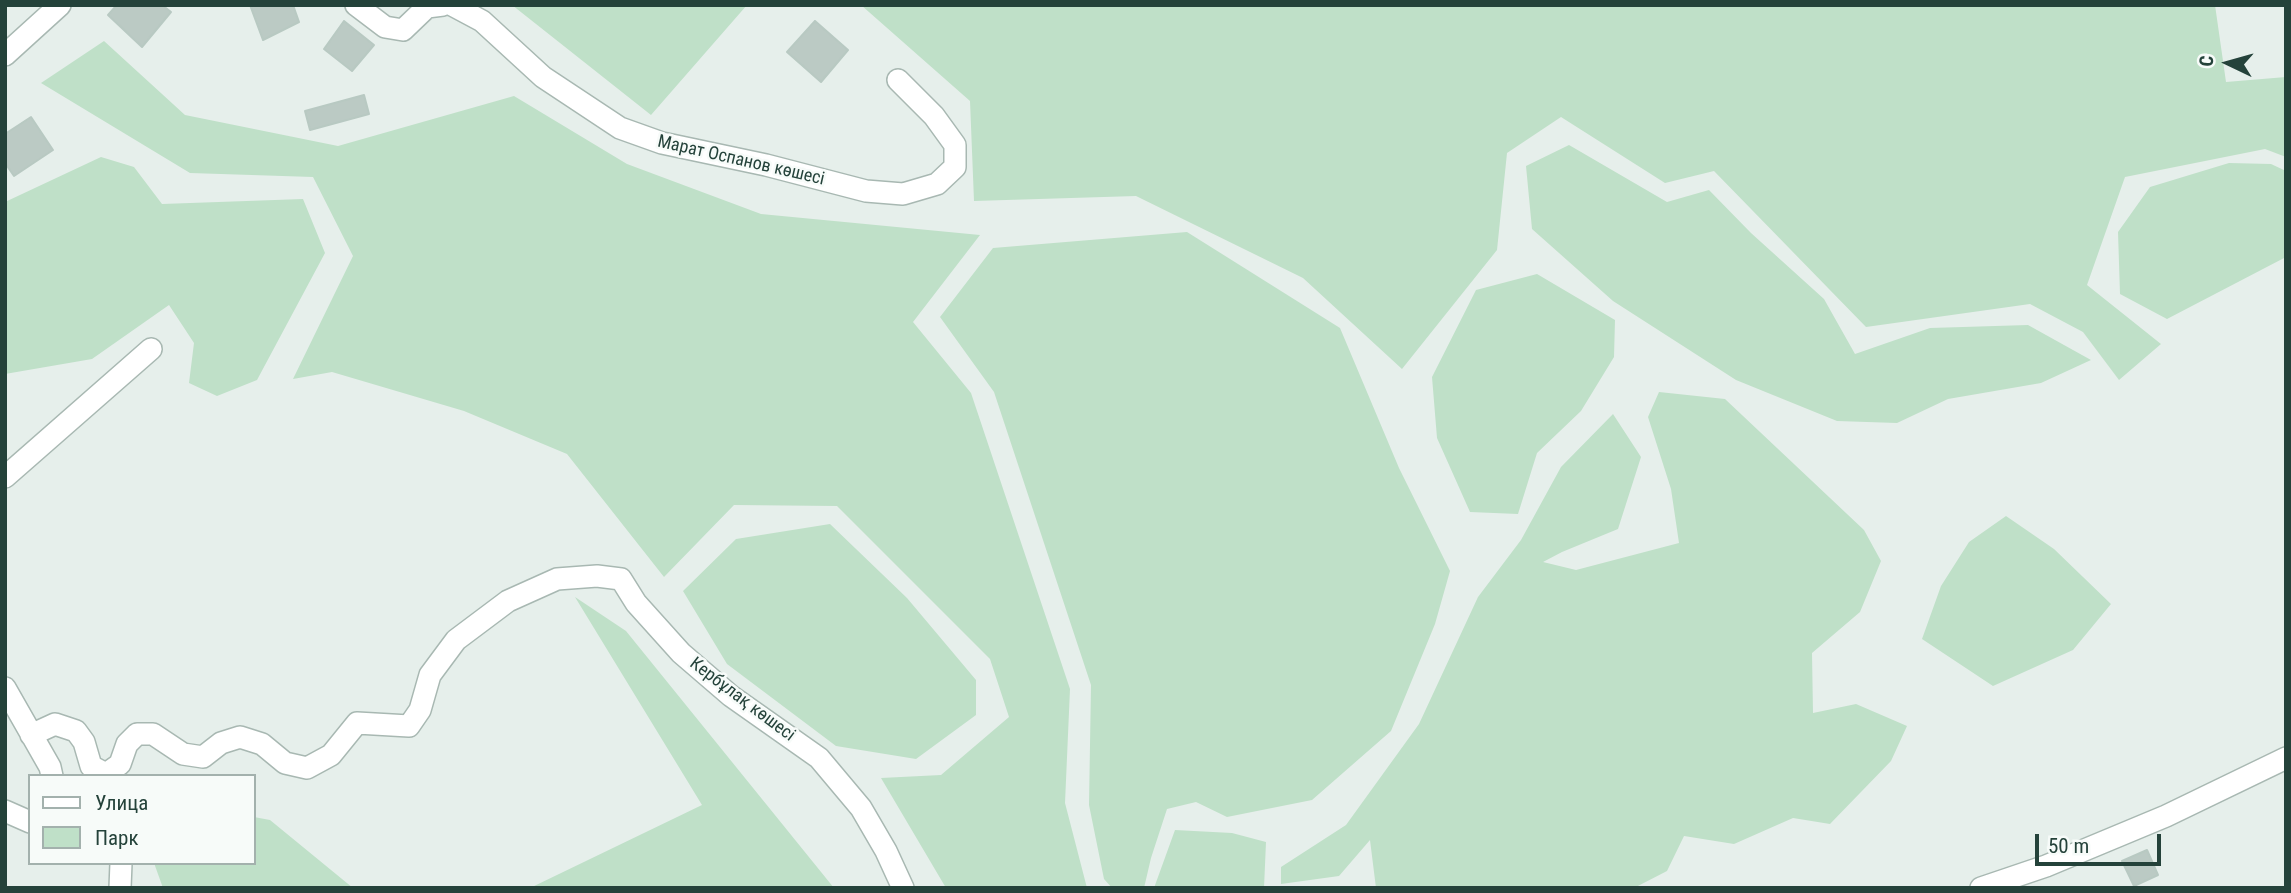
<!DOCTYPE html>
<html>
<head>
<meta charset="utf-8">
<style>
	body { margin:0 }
	#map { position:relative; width:2291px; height:893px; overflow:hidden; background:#e6efeb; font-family:"Roboto Condensed",sans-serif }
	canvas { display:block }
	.frame { position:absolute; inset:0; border:7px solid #24423a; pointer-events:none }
	.legend { position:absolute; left:28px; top:774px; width:228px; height:91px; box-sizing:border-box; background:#f7fbf9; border:2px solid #a3b1ad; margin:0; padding:9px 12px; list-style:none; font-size:21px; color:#24423a }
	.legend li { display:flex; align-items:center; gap:14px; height:35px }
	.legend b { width:35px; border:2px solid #a3b1ad }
	.north { position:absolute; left:2193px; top:28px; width:70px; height:70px; -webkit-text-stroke:5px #f7fbf9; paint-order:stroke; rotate:275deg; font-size:19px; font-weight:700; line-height:28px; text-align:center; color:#24423a }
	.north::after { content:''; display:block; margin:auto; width:24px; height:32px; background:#24423a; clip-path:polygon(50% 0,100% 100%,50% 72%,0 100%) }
	.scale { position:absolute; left:2035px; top:834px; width:126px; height:32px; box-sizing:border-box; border:4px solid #24423a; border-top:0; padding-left:9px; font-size:21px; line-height:24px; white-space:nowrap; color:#24423a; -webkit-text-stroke:5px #f7fbf9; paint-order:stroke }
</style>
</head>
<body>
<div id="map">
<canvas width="2291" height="893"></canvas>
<div class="frame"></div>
<ul class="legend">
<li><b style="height:9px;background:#fff"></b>Улица</li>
<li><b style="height:19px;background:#bfe0c8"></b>Парк</li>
</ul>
<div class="north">С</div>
<div class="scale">50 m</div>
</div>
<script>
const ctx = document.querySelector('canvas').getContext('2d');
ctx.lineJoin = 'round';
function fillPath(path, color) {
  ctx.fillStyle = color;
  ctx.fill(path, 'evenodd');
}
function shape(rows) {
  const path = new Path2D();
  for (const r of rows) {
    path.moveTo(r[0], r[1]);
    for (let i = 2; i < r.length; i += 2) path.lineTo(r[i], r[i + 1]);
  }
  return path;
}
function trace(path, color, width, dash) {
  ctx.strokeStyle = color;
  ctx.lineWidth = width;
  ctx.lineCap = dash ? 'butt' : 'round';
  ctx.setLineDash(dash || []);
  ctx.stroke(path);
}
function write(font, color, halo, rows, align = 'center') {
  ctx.font = font + ' "Roboto Condensed",sans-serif';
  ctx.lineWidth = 5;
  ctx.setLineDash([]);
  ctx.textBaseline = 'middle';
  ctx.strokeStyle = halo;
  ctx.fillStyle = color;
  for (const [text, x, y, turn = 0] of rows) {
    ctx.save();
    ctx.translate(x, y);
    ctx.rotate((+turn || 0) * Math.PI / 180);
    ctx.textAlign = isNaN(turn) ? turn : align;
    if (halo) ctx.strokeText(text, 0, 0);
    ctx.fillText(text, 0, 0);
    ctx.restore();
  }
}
const green = shape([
	[512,5,747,5,651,115],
	[861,5,2215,5,2226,82,2286,77,2286,157,2265,149,2125,177,2087,285,2161,344,2119,380,2083,332,2030,304,1866,327,1714,171,1665,183,1561,117,1507,153,1497,250,1402,369,1303,278,1136,196,974,201,970,101],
	[104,41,185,115,338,146,514,96,627,164,761,214,980,235,913,322,971,393,1070,689,1065,803,1087,888,946,888,881,778,941,775,1009,717,990,659,837,506,734,505,664,577,567,454,464,411,332,372,293,379,353,256,313,177,190,173,41,83],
	[1569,145,1667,202,1709,190,1751,233,1824,299,1855,354,1930,328,2028,325,2091,360,2041,383,1948,399,1897,423,1837,421,1736,380,1613,301,1532,229,1526,166],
	[101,157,134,167,162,204,303,199,325,253,257,380,217,396,189,383,194,343,169,305,92,359,5,374,5,202],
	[2229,163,2271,164,2286,171,2286,257,2167,319,2120,294,2118,232,2150,187],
	[1187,232,1340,328,1399,468,1450,571,1435,624,1391,731,1312,800,1227,817,1196,802,1167,809,1151,858,1144,888,1112,888,1104,879,1089,805,1091,685,994,392,940,317,993,248],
	[1537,274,1615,320,1614,357,1581,411,1537,453,1518,514,1470,512,1437,438,1432,377,1476,290],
	[1659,392,1725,399,1864,530,1881,561,1860,612,1812,653,1813,713,1856,704,1907,726,1891,761,1830,824,1793,818,1734,844,1684,836,1667,871,1634,888,1376,888,1370,840,1339,876,1281,884,1281,867,1346,825,1419,724,1478,597,1521,540,1561,467,1613,414,1641,457,1618,529,1562,552,1543,562,1576,570,1679,543,1671,489,1648,417],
	[2006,516,2054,549,2111,604,2073,650,1993,686,1922,639,1941,586,1969,542],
	[830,524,907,598,976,680,976,715,916,759,836,746,727,664,683,591,736,539],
	[575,597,626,631,834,888,530,888,702,805],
	[254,817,270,820,353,888,163,888,154,863,254,863],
	[1175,830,1232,833,1266,842,1264,888,1154,888]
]);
const building = shape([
	[117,5,162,5,171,12,142,47,108,15,117,5],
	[250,5,293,5,299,22,263,40,250,5],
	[344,21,374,45,352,71,324,49,344,21],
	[815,21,848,50,821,82,787,52,815,21],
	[364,95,369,114,310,130,305,111,364,95],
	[31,117,53,150,14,176,5,163,5,134,31,117],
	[2147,850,2158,875,2134,886,2122,861,2147,850]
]);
const minor = shape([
	[356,5,385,27,403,30,427,7,443,5],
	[452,5,482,21,543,77,620,128,662,143,766,165,866,191,903,194,937,184,955,167,955,145,934,116,898,80],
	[5,55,60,5],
	[5,477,151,349],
	[5,688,50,767,52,776],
	[31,735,55,724,76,731,84,742,91,766,106,774,120,764,127,744,137,734,153,734,183,754,203,757,221,743,240,737,262,744,285,763,307,768,331,755,357,723,409,726,420,710,430,675,456,640,508,601,557,579,597,576,621,579,636,603,681,653,731,696,819,758,861,808,886,851,903,888],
	[5,811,30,822],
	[120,888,121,863],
	[1981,888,2046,866,2166,816,2286,758]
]);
const streetNames = [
	["Марат Оспанов көшесі",741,161,13],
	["Кербұлақ көшесі",742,700,37]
];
fillPath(green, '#bfe0c8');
fillPath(building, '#bbcac4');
trace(building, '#b8c9c2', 2);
trace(minor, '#a8b8b2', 24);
trace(minor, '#fff', 21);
write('18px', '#24423a', '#f7fbf9', streetNames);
</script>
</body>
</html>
